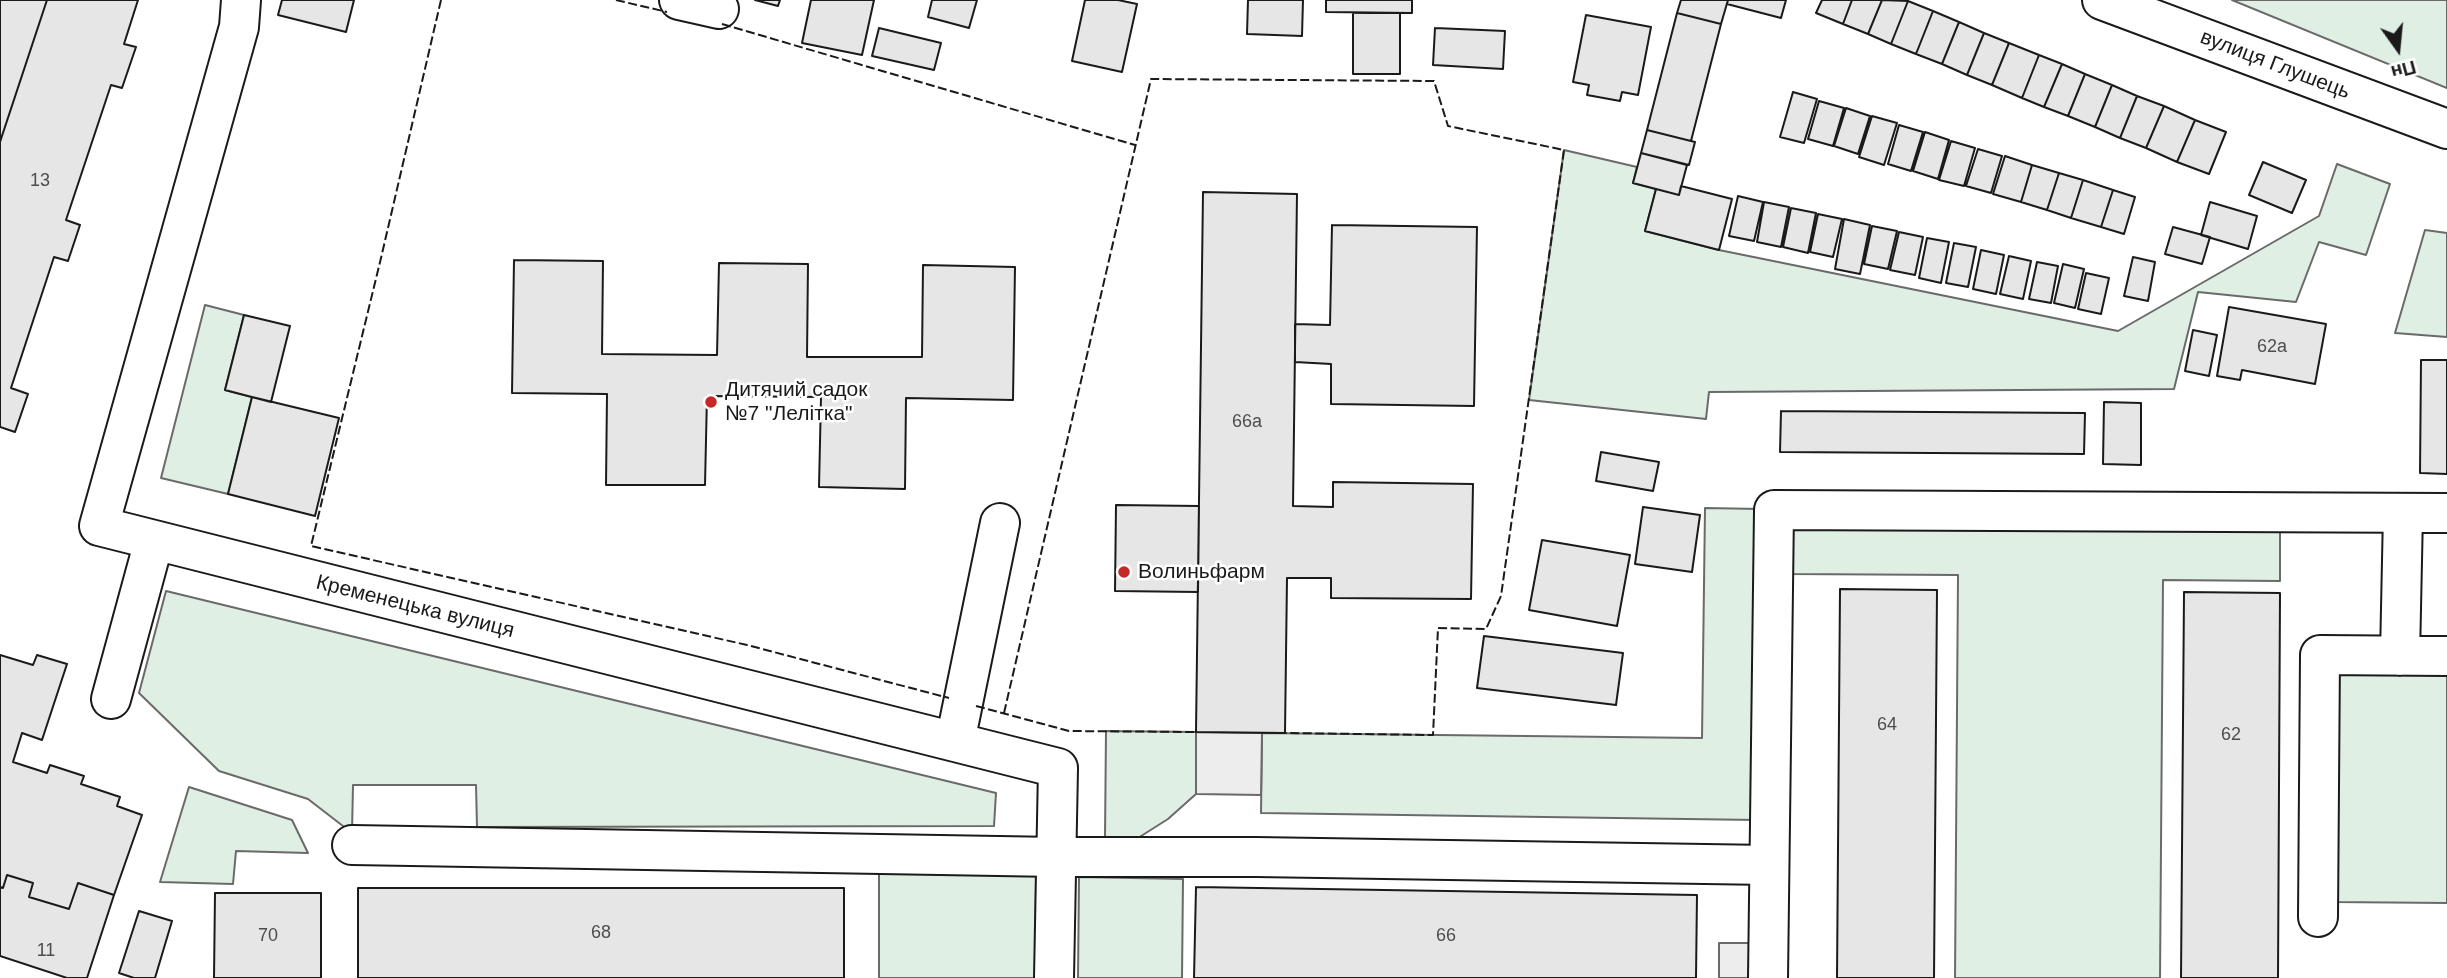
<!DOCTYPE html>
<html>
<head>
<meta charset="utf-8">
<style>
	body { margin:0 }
	#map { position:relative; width:2447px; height:978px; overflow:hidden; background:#fff; font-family:Arial,sans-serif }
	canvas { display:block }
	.north { position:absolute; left:2363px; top:14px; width:70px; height:70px; -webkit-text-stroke:5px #fff; paint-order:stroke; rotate:165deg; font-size:19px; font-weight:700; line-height:28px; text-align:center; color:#1a1a1a }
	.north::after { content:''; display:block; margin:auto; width:24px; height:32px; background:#1a1a1a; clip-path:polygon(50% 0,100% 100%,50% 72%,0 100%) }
</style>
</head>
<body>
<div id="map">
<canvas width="2447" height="978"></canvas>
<div class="north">Пн</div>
</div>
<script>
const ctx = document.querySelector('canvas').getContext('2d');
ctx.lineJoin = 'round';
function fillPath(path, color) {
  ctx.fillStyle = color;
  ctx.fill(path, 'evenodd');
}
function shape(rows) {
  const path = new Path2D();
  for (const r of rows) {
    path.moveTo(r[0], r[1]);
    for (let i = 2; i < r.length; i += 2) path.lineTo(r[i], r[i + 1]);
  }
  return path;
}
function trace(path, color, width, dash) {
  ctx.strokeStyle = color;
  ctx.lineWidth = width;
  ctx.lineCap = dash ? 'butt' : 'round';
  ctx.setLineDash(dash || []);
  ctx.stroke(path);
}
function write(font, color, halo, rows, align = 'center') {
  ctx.font = font + ' Arial,sans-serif';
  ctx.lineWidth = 5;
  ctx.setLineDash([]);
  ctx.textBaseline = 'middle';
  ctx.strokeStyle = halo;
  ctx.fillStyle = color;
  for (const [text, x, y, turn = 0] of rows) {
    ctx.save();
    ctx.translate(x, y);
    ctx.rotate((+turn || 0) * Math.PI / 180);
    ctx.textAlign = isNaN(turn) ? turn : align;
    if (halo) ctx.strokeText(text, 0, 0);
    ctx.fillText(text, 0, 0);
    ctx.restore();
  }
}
const green = shape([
	[2232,0,2447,0,2447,88,2232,0],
	[1564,150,1637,167,1633,183,1656,189,1645,231,1719,250,2118,331,2319,216,2337,164,2390,184,2366,255,2319,242,2296,302,2198,292,2174,389,1709,392,1706,419,1529,400,1564,150],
	[2425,230,2447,233,2447,337,2395,333,2425,230],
	[205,305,244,315,225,390,252,397,228,494,161,478,205,305],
	[1705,508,1760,509,1757,820,1261,813,1262,733,1702,738,1705,508],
	[1788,524,2280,527,2280,581,2163,580,2160,978,1955,978,1958,575,1788,574,1788,524],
	[166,591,996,793,994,826,477,827,476,785,353,785,352,833,308,799,219,771,139,693,166,591],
	[2334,670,2447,670,2447,903,2332,902,2334,670],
	[1106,731,1196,732,1196,794,1168,819,1138,838,1105,837,1106,731],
	[189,787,292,820,308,853,236,851,233,884,160,882,189,787],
	[879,873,1036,873,1035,978,879,978,879,873],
	[1079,877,1183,879,1182,978,1078,978,1079,877]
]);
const parking = shape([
	[1196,732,1262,733,1261,795,1196,794,1196,732],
	[1719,943,1755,943,1754,978,1719,978,1719,943]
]);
const building = shape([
	[0,0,47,0,0,142,0,0],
	[47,0,138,0,124,44,136,47,122,88,111,85,66,220,80,225,68,261,54,257,11,388,28,394,15,432,0,427,0,142,47,0],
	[282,0,354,0,346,32,278,15,282,0],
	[755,0,780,0,778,6,755,0],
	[811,0,874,0,862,55,802,43,811,0],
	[932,0,977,0,969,28,928,17,932,0],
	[1085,0,1118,0,1137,4,1122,72,1072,61,1085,0],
	[1248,0,1303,0,1302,36,1247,34,1248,0],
	[1326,0,1412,0,1412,13,1326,12,1326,0],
	[1681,0,1728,0,1721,24,1677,13,1681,0],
	[1728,0,1786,0,1781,18,1727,4,1728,0],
	[1822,0,1852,0,1843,24,1816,13,1822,0],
	[1852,0,1882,0,1868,34,1843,24,1852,0],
	[1882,0,1908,1,1891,44,1868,34,1882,0],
	[1908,1,1933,11,1916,54,1891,44,1908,1],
	[1933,11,1959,22,1942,64,1916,54,1933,11],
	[1353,13,1400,13,1400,74,1353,74,1353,13],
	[1677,13,1721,24,1691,141,1647,130,1677,13],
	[1586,15,1651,27,1638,95,1622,92,1620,101,1587,95,1589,85,1573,82,1586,15],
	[1959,22,1984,33,1967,75,1942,64,1959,22],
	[879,28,941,43,934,70,872,56,879,28],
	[1435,28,1505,31,1503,69,1433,65,1435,28],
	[1984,33,2009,43,1992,85,1967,75,1984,33],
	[2009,43,2039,55,2022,98,1992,85,2009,43],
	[2039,55,2062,64,2044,107,2022,98,2039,55],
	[2062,64,2085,74,2068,116,2044,107,2062,64],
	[2085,74,2112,85,2095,127,2068,116,2085,74],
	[2112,85,2137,96,2120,138,2095,127,2112,85],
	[1793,92,1817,99,1804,143,1780,137,1793,92],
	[2137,96,2164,106,2146,148,2120,138,2137,96],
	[1819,101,1844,108,1833,146,1808,139,1819,101],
	[2164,106,2195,120,2177,162,2146,148,2164,106],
	[1846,108,1870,116,1858,154,1834,146,1846,108],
	[1872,116,1897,123,1884,165,1859,157,1872,116],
	[2195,120,2226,132,2209,174,2177,162,2195,120],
	[1899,125,1923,132,1911,171,1888,164,1899,125],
	[1647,130,1695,142,1689,165,1641,153,1647,130],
	[1925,132,1949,140,1938,179,1913,171,1925,132],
	[1951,141,1975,148,1964,186,1939,180,1951,141],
	[1978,149,2002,156,1991,193,1966,186,1978,149],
	[1641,153,1687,165,1679,195,1633,183,1641,153],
	[2005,156,2032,165,2021,202,1993,194,2005,156],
	[2263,162,2306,180,2292,213,2249,195,2263,162],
	[2032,165,2059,173,2047,210,2021,202,2032,165],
	[2059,173,2083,180,2071,218,2047,210,2059,173],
	[2083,180,2113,190,2101,227,2071,218,2083,180],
	[1681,186,1732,199,1719,250,1645,231,1656,189,1679,195,1681,186],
	[2113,190,2135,197,2124,234,2101,227,2113,190],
	[1203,192,1297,194,1293,506,1333,507,1333,482,1473,484,1471,599,1331,598,1331,578,1287,578,1285,733,1196,732,1203,192],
	[1738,196,1763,202,1754,241,1729,236,1738,196],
	[1764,202,1789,207,1781,247,1757,242,1764,202],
	[2210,202,2257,216,2248,249,2201,235,2210,202],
	[1791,208,1816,213,1808,253,1783,247,1791,208],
	[1818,214,1842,219,1833,257,1810,252,1818,214],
	[1844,219,1870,225,1860,274,1835,269,1844,219],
	[1332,225,1477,227,1474,406,1331,404,1331,364,1295,362,1295,324,1330,325,1332,225],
	[1872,226,1897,231,1888,269,1864,264,1872,226],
	[2173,227,2210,237,2202,264,2165,254,2173,227],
	[1899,232,1923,237,1915,275,1890,270,1899,232],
	[1927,238,1949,242,1941,283,1919,278,1927,238],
	[1954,243,1976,247,1968,287,1946,283,1954,243],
	[1981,250,2004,255,1996,294,1973,289,1981,250],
	[2009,256,2031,261,2023,299,2000,294,2009,256],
	[2133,257,2155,262,2148,301,2124,296,2133,257],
	[514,260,603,261,602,354,717,355,719,263,808,264,807,357,922,357,923,265,1015,267,1013,400,906,398,905,489,819,487,821,397,707,396,705,485,606,485,607,394,512,393,514,260],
	[2037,262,2058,266,2051,303,2029,299,2037,262],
	[2063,264,2084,269,2075,308,2054,303,2063,264],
	[2086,273,2109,278,2101,314,2078,309,2086,273],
	[2229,307,2326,324,2315,384,2242,370,2240,380,2217,376,2229,307],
	[244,315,290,326,271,402,225,390,244,315],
	[2193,330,2217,335,2209,376,2185,371,2193,330],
	[2421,360,2447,360,2447,474,2420,473,2421,360],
	[252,397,339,418,315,516,228,494,252,397],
	[2104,402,2141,403,2141,465,2103,464,2104,402],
	[1781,411,2085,413,2084,454,1780,452,1781,411],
	[1601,452,1659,462,1653,491,1596,481,1601,452],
	[1116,505,1199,506,1198,592,1115,591,1116,505],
	[1643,507,1700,515,1692,572,1635,564,1643,507],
	[1542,540,1630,555,1617,626,1529,610,1542,540],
	[1840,589,1937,590,1934,978,1837,978,1840,589],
	[2184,592,2280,593,2278,978,2181,978,2184,592],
	[1484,636,1623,653,1616,705,1477,688,1484,636],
	[0,655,33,665,37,655,67,664,42,740,22,733,13,762,47,773,50,765,84,776,81,784,120,797,117,806,142,815,114,895,78,883,69,909,29,897,33,883,7,875,3,888,0,887,0,655],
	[7,875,33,883,29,897,69,909,78,883,114,895,87,978,67,978,0,956,0,887,3,888,7,875],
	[1196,887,1697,895,1696,978,1194,978,1196,887],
	[358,888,844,888,844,978,358,978,358,888],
	[215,893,321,893,321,978,214,978,215,893],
	[139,911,172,921,155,978,134,978,119,973,139,911]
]);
const minor = shape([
	[241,0,239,27,99,526,1058,768,1054,978],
	[679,0,719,9],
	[2102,0,2447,129],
	[2400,656,2403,513],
	[111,699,154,541],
	[955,742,1000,523],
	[352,845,1057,857,1256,857,1769,865],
	[2318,917,2320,655,2447,656],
	[1768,978,1774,510,2447,513]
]);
const fence = shape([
	[441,0,381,258,311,546,747,645,949,698],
	[616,0,667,12],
	[722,24,1135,145],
	[976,706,1069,731,1196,732],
	[1004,713,1151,79,1434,81,1448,126,1564,150,1501,596,1486,629,1438,628,1433,735,1285,733]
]);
const markers = [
	[711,402,7,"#c62828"],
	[1124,572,7,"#c62828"]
];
const numberNames = [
	["13",40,181],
	["62а",2272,347],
	["66а",1247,422],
	["64",1887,725],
	["62",2231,735],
	["68",601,933],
	["70",268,936],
	["66",1446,936],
	["11",46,951]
];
const streetNames = [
	["вулиця Глушець",2275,65,21],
	["Кременецька вулиця",415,607,14]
];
const poiNames = [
	["Дитячий садок",725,390],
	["№7 \"Лелітка\"",725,414],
	["Волиньфарм",1138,572]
];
fillPath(green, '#e0efe3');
trace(green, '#6a6a6a', 2);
fillPath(parking, '#ededed');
trace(parking, '#6a6a6a', 2);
fillPath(building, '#e6e6e6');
trace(building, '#1a1a1a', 2);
trace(minor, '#1a1a1a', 42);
trace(minor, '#fff', 38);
trace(fence, '#1a1a1a', 2, [9, 3.5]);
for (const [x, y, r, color] of markers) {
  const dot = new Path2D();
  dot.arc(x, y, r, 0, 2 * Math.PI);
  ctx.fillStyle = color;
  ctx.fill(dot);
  trace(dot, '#fff', 2.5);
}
write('18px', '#4d4d4d', null, numberNames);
write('21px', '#1a1a1a', '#fff', streetNames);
write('21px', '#1a1a1a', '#fff', poiNames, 'left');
</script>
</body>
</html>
